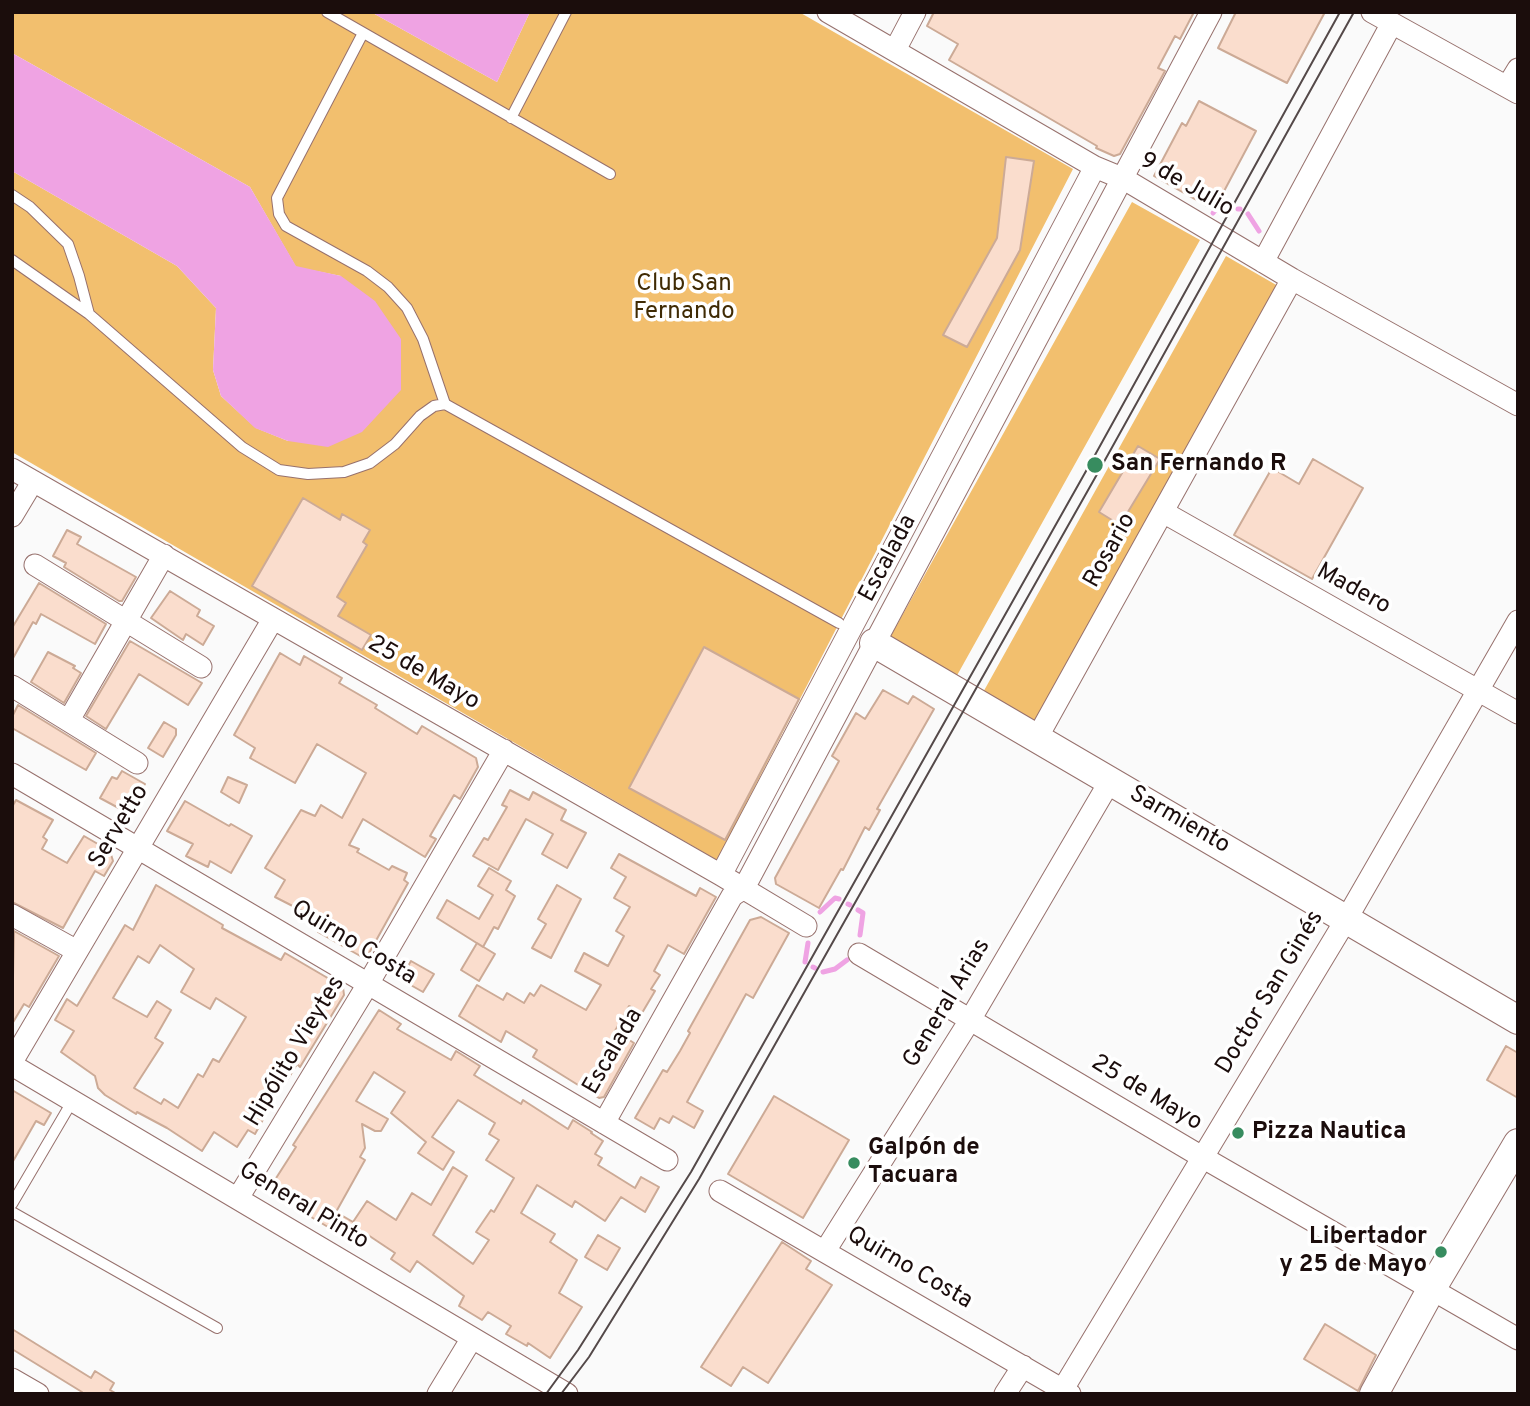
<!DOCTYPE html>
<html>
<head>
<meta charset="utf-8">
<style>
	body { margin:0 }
	#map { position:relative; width:1530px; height:1406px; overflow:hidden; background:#fafafa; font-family:Overpass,sans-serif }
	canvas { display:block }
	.frame { position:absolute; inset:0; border:14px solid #1b0d0c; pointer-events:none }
</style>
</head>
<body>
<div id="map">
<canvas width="1530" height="1406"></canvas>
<div class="frame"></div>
</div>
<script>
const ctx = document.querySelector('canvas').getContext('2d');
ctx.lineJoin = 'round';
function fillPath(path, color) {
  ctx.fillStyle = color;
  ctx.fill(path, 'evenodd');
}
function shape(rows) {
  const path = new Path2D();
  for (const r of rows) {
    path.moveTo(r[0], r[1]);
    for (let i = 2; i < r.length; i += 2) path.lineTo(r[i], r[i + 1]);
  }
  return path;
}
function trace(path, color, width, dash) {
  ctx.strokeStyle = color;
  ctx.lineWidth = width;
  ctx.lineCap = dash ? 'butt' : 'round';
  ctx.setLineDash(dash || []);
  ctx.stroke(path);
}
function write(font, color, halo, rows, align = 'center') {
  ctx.font = font + ' Overpass,sans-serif';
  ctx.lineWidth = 7;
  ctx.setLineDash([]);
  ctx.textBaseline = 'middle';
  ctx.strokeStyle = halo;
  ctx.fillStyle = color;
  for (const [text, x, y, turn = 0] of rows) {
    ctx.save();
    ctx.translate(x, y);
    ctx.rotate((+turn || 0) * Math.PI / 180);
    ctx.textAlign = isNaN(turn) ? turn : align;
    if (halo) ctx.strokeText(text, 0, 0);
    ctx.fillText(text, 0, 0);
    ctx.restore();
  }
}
const green = shape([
	[12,12,371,12,497,82,530,12,799,12,1073,169,717,860,12,452,12,171,177,266,216,308,213,370,221,396,256,428,288,441,341,276,296,267,250,187,12,53],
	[1132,202,1200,240,955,679,888,641],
	[1226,256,1278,286,1034,725,981,696]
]);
const water = shape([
	[371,12,530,12,497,82],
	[12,53,250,187,296,266,341,276,375,301,401,339,401,390,362,432,328,447,288,441,255,428,221,396,213,370,216,308,177,266,12,171]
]);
const stream = shape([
	[1238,209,1240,209],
	[1213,213,1223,200,1228,202],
	[1248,214,1259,231],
	[848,904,850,905],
	[858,910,863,913,860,935],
	[820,912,835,898,839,899],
	[805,962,808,943],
	[813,967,815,968],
	[823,972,835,969,847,960]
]);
const building = shape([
	[934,12,1194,12,1180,39,1175,36,1158,68,1165,71,1120,154,1114,156,1096,148,1097,146,949,60,958,44,927,26,934,12],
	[1236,12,1325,12,1287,83,1218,48,1236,12],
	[1199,101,1256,131,1214,210,1154,176,1182,123,1186,126,1199,101],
	[1006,157,1034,161,1020,250,967,347,943,335,997,238,1006,157],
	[1138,446,1160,459,1120,525,1099,512,1138,446],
	[1313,459,1363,488,1312,579,1234,535,1272,468,1299,484,1313,459],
	[303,498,340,520,342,514,370,530,363,542,367,545,337,597,346,603,338,616,371,635,362,650,252,586,303,498],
	[67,530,81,537,77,544,136,577,122,601,119,601,64,567,66,563,53,556,67,530],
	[39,583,106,624,95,644,41,614,36,624,33,622,12,660,12,628,39,583],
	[170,591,200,610,197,616,214,626,203,645,186,634,183,640,151,618,170,591],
	[130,641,202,683,188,705,139,674,106,729,86,716,130,641],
	[704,647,799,699,725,840,629,788,704,647],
	[48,652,75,666,73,668,81,673,64,703,31,682,48,652],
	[280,653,300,665,304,656,342,678,339,683,377,705,375,708,417,734,422,726,476,758,478,767,460,799,454,795,430,836,436,839,425,857,363,819,349,845,359,849,357,852,389,870,392,866,407,873,404,880,408,883,368,955,362,957,318,932,324,922,275,897,285,880,265,868,301,810,315,816,321,805,342,818,366,773,317,744,295,783,250,758,255,748,234,735,280,653],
	[883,690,908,704,913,696,934,709,877,809,880,810,869,830,865,827,843,870,841,869,819,908,776,884,775,878,839,761,832,756,856,713,865,719,883,690],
	[18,705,96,753,86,770,12,728,12,717,18,705],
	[164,722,176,729,176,735,163,757,148,748,164,722],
	[122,771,145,784,140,792,145,795,138,808,130,804,126,812,100,798,112,777,117,779,122,771],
	[228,777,247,785,239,803,221,792,228,777],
	[510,790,529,800,533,792,566,810,561,820,586,833,567,868,542,854,553,834,526,819,498,870,473,856,484,838,488,840,507,807,502,805,510,790],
	[16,800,53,820,43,837,47,840,42,849,67,863,84,836,110,851,113,861,104,876,95,871,63,928,12,902,12,807,16,800],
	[185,801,229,826,231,824,252,836,231,873,210,861,208,867,186,856,193,844,167,831,185,801],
	[619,854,696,896,700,888,716,897,684,954,668,945,654,971,660,975,651,989,655,991,642,1013,629,1006,615,1031,634,1043,604,1097,599,1098,533,1057,537,1050,506,1031,501,1042,459,1016,477,985,503,1000,507,993,524,1003,530,993,534,996,541,985,586,1010,601,985,575,971,584,953,608,966,624,936,616,931,630,907,614,898,626,877,611,868,619,854],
	[489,868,511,881,506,890,515,896,498,929,494,927,483,947,437,918,447,900,479,919,493,895,478,886,489,868],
	[156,885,223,925,222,928,281,960,285,953,343,987,344,995,300,1067,297,1064,288,1079,282,1076,260,1111,266,1114,255,1134,248,1130,237,1147,214,1132,202,1151,167,1128,137,1112,136,1114,105,1095,98,1088,95,1076,61,1052,74,1031,55,1020,67,999,77,1006,125,925,133,930,156,885],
	[160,945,194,969,181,992,210,1009,216,998,246,1017,219,1062,213,1059,203,1077,198,1074,178,1108,164,1099,161,1104,134,1088,163,1043,155,1038,171,1010,157,1001,147,1017,113,998,138,956,149,963,160,945],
	[557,885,581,899,551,958,532,948,546,924,538,919,557,885],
	[761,917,789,933,753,998,746,994,687,1102,703,1111,694,1128,673,1116,669,1123,660,1118,654,1129,635,1118,663,1070,667,1072,680,1051,690,1033,688,1031,750,920,761,917],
	[14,931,59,956,29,1007,24,1004,12,1024,14,931],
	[477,943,495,954,479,981,461,970,477,943],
	[411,961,434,974,423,992,400,979,411,961],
	[379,1010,401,1024,397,1029,451,1060,456,1051,480,1066,474,1075,521,1104,523,1100,568,1129,573,1120,592,1132,591,1133,603,1141,595,1154,602,1158,598,1165,635,1188,641,1177,659,1187,645,1212,621,1197,605,1221,575,1201,572,1207,537,1185,521,1213,555,1234,550,1242,577,1260,559,1293,582,1307,550,1358,528,1343,527,1346,506,1334,511,1326,488,1312,482,1320,459,1306,464,1296,417,1261,410,1272,391,1259,395,1253,368,1235,360,1246,301,1211,304,1206,271,1186,296,1147,293,1145,379,1010],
	[374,1072,405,1092,391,1113,426,1142,418,1153,443,1170,454,1152,432,1137,458,1100,495,1123,489,1134,499,1140,486,1160,514,1178,494,1212,491,1210,476,1232,489,1240,473,1264,433,1235,467,1176,453,1167,431,1205,412,1193,396,1220,367,1201,353,1222,336,1212,365,1160,360,1157,365,1148,362,1124,375,1131,381,1131,388,1119,356,1101,374,1072],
	[1506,1046,1518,1053,1518,1098,1487,1080,1506,1046],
	[12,1090,51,1113,44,1125,36,1121,12,1163,12,1090],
	[774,1096,849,1140,803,1218,728,1174,774,1096],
	[598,1235,620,1248,607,1270,585,1257,598,1235],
	[782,1242,811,1261,806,1269,832,1285,768,1383,743,1367,731,1386,701,1367,782,1242],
	[1325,1324,1376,1355,1358,1391,1304,1359,1325,1324],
	[12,1329,91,1378,95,1371,114,1383,110,1390,117,1394,81,1394,82,1392,12,1349,12,1329]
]);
const lane = shape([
	[327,12,610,174],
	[363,33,277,198,279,214,286,226,367,271,388,287,407,308,423,339,445,404],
	[511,118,566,12],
	[12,195,30,207,68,244,79,276,89,314],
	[12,260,89,314,242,447,279,470,308,474,344,472,370,463,395,444,420,416,434,406,445,404,839,623],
	[12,1204,73,1100],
	[12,1212,217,1328]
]);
const street = shape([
	[828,12,1095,167,1124,179,1292,279,1518,405],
	[1372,12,1518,93],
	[895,50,915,12],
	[1507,87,1518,69],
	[1263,262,1392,23],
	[12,469,721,875,806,926],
	[1163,512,1518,713],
	[12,516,33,481],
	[35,565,201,667],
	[12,686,137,763],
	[69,720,164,555],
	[1037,738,1292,279],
	[12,774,667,1160],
	[721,875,1095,167],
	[12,915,77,951],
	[859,954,1202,1157,1518,1339],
	[12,1062,273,619],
	[12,1065,567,1394],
	[604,1123,732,896,744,888,1211,12],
	[720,1191,1070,1394],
	[238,1198,368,984,504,750],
	[825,1251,970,1020,1110,781],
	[12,1379,38,1394],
	[1063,1389,1347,918,1518,621],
	[438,1394,472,1338],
	[1005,1394,1023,1366]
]);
const secondary = shape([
	[874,643,1518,1020],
	[1374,1394,1432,1288,1518,1143]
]);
const tram = shape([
	[546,1394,578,1350,691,1172,1090,464,1340,12],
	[561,1394,589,1357,699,1179,1100,469,1354,12]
]);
const markers = [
	[1095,465,9,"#378c5f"],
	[1238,1133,7,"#378c5f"],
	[854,1163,7,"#378c5f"],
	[1441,1252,7,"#378c5f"]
];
const streetNames = [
	["9 de Julio",1186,186,30],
	["Rosario",1111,551,-61],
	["Escalada",889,559,-62],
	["Madero",1353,590,29],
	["25 de Mayo",423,674,30],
	["Sarmiento",1179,821,30],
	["Servetto",120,827,-59],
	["Quirno Costa",353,944,31],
	["Doctor San Ginés",1271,993,-59],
	["General Arias",948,1004,-59],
	["Hipólito Vieytes",296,1052,-59],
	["Escalada",614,1052,-60],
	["25 de Mayo",1146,1094,31],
	["General Pinto",303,1207,31],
	["Quirno Costa",909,1269,30]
];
const parkNames = [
	["Club San",684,285],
	["Fernando",684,313]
];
const poiNames = [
	["San Fernando R",1111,465],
	["Pizza Nautica",1252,1133],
	["Galpón de",868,1149],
	["Tacuara",868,1177],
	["Libertador",1427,1238,"right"],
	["y 25 de Mayo",1427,1266,"right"]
];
fillPath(green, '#f2bf6e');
fillPath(water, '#efa3e3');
trace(stream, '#efa3e3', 5);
fillPath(building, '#faddcd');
trace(building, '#ccaa96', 2);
trace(lane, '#97716d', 12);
trace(street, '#97716d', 23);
trace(secondary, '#97716d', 30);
trace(lane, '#fff', 10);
trace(street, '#fff', 21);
trace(secondary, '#fff', 28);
trace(tram, '#544949', 2);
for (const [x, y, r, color] of markers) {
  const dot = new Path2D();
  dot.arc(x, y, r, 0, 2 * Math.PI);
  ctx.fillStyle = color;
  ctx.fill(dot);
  trace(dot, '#fff', 2.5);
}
write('24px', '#1b0d0c', '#fff', streetNames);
write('24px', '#402b04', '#fff', parkNames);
write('bold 24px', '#1b0d0c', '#fff', poiNames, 'left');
</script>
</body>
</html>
